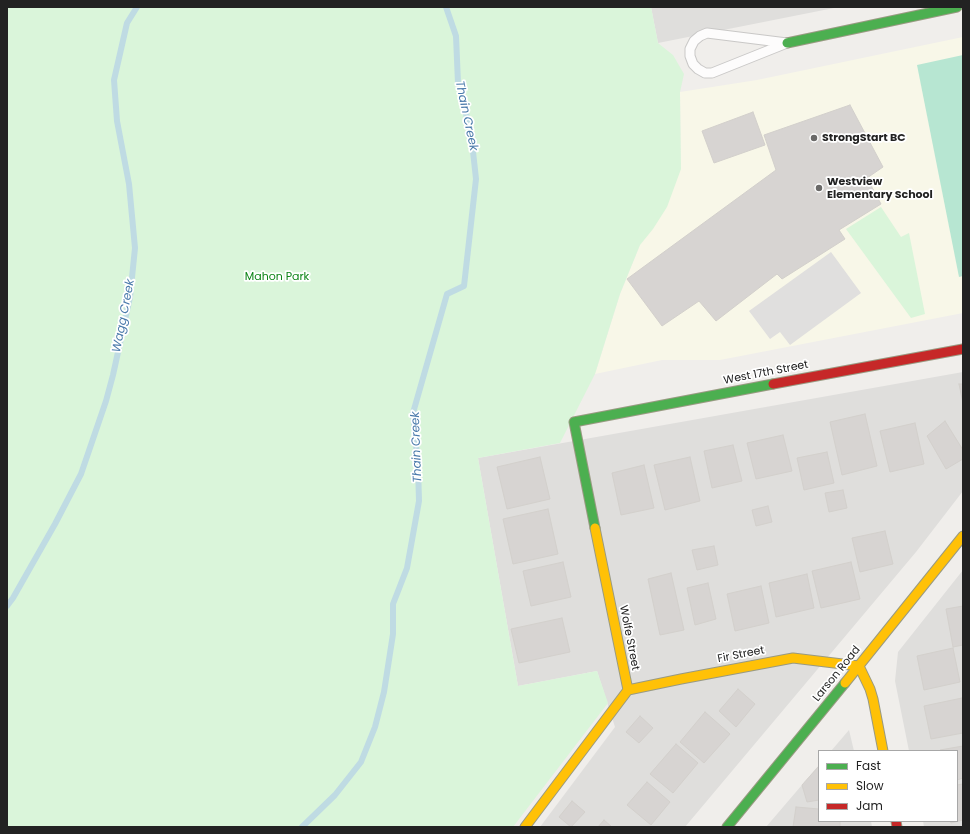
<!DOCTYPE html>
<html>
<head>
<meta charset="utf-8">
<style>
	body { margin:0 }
	#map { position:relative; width:970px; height:834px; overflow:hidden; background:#f0eeeb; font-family:Poppins,sans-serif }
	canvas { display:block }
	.frame { position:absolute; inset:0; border:8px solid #222; pointer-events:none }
	.legend { position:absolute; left:818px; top:750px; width:140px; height:72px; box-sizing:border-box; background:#fff; border:1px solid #a7a7a7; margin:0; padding:5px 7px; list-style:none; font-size:12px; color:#222 }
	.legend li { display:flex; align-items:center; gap:8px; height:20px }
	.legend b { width:20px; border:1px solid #a7a7a7 }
</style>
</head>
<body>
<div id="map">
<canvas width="970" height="834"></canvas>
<div class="frame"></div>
<ul class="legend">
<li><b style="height:5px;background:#4caf50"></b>Fast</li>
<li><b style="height:5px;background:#ffc107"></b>Slow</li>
<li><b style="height:5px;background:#c62828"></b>Jam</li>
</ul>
</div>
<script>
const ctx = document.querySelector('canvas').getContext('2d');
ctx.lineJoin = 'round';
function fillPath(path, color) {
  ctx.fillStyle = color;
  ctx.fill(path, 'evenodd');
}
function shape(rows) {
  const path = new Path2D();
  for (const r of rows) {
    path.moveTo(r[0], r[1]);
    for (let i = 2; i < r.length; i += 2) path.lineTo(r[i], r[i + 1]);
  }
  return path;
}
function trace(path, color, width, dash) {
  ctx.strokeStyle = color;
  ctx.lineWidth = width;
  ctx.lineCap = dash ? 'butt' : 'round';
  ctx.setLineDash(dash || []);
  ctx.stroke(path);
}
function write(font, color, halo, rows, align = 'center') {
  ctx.font = font + ' Poppins,sans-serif';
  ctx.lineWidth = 3.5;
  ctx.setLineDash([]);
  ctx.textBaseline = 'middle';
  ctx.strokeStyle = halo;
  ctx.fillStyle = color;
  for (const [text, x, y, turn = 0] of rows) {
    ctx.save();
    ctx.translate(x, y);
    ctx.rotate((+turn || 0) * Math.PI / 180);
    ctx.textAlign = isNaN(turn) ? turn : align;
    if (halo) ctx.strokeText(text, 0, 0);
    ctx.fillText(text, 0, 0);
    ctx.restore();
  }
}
const residential = shape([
	[651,7,839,7,658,43],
	[963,372,963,491,916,552,685,827,540,827,615,727,597,671,518,686,478,458],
	[963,570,963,827,924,827,923,821,957,821,957,751,909,751,895,681,898,652],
	[849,730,854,751,831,751],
	[819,765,819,821,871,821,872,827,766,827]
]);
const education = shape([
	[963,37,963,313,720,360,662,360,595,374,620,294,640,245,681,169,680,92,757,80]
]);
const park = shape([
	[7,7,651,7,658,43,673,55,684,74,680,92,681,169,667,207,653,229,640,245,620,294,595,374,560,443,478,458,518,686,597,671,608,703,513,827,7,827],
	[881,207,901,237,909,233,925,314,911,318,846,229]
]);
const pitch = shape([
	[963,55,963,276,959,277,917,65]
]);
const parking = shape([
	[831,252,861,293,790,345,780,332,770,339,749,311]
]);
const stream = shape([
	[7,606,13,598,55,524,81,474,106,401,113,375,130,297,135,248,129,184,117,121,114,80,127,23,137,7],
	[302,827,335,795,361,762,375,727,384,692,393,634,393,604,407,568,419,501,418,466,413,413,447,294,464,286,476,179,471,133,458,83,456,36,446,7]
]);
const building = shape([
	[850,105,883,167,867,178,881,204,839,230,845,239,782,279,777,274,716,321,699,301,662,326,627,279,776,170,764,135,850,105],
	[753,112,765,145,714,163,702,131,753,112],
	[959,384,963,384,963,403,959,384],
	[865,414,877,466,842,475,830,422,865,414],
	[945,421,963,450,963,459,946,469,927,436,945,421],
	[915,423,924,464,890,472,880,431,915,423],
	[783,435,792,471,756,479,747,443,783,435],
	[733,445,742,481,712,488,704,451,733,445],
	[827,452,834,483,804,490,797,458,827,452],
	[540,457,550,499,507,509,497,467,540,457],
	[690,457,700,501,665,510,654,465,690,457],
	[644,465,654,508,621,515,612,473,644,465],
	[843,490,847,508,829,512,825,493,843,490],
	[768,506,772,522,756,526,752,510,768,506],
	[548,509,558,554,513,564,503,519,548,509],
	[885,531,893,564,860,572,852,538,885,531],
	[714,546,718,565,697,570,692,550,714,546],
	[563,562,571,597,531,606,523,571,563,562],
	[851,562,860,599,821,608,812,571,851,562],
	[671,573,684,630,660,635,648,579,671,573],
	[807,574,814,608,776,617,769,583,807,574],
	[708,583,716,619,695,625,687,588,708,583],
	[761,586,769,623,735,631,727,594,761,586],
	[963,606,963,645,953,647,946,609,963,606],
	[562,618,570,652,519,663,511,629,562,618],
	[953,648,960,682,924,690,917,656,953,648],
	[738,689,755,704,736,727,719,711,738,689],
	[962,698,963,733,931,739,924,706,962,698],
	[705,712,730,734,704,763,680,742,705,712],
	[640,716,653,728,639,743,626,732,640,716],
	[676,744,698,763,673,793,650,774,676,744],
	[963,746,963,778,957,780,957,751,940,751,940,750,963,746],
	[819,766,819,800,807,802,802,785,819,766],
	[647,782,670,802,651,825,627,805,647,782],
	[963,784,963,820,951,823,950,821,957,821,957,785,963,784],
	[572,801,585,812,571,827,559,817,572,801],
	[796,807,819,809,819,821,840,821,840,827,793,827,796,807],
	[604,820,612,827,598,827,604,820]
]);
const lane = shape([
	[707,33,787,43,712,73,705,73,698,69,693,64,690,56,690,49,694,41,700,36,707,33]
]);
const fast = shape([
	[787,43,957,7],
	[595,528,574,422,773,384],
	[727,827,845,683]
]);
const slow = shape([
	[859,666,870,689,873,699,883,751],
	[845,683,963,536],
	[628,690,681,679,793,658,859,666],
	[525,827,628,690,595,528]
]);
const jam = shape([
	[773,384,963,349],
	[896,821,897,827]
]);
const markers = [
	[814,138,4,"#6a6968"],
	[819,188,4,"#6a6968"]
];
const poiNames = [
	["StrongStart BC",822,138],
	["Westview",827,182],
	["Elementary School",827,195]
];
const parkNames = [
	["Mahon Park",277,277]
];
const streetNames = [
	["West 17th Street",766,373,-11],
	["Wolfe Street",629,638,79],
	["Fir Street",741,655,-11],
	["Larson Road",837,674,-51]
];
const waterNames = [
	["Thain Creek",466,116,78],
	["Wagg Creek",124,316,-79],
	["Thain Creek",417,447,-92]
];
fillPath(residential, '#dfdedc');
fillPath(education, '#f8f7e8');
fillPath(park, '#daf5da');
fillPath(pitch, '#b7e6d2');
fillPath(parking, '#e0dfde');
trace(stream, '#bfdbe3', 6);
fillPath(building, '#d7d4d2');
trace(building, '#d3d0cc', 1);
trace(lane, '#c9c8c7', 11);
trace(fast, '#999a82', 11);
trace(slow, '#999a82', 11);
trace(jam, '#999a82', 11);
trace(lane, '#fdfcfc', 9);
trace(fast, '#4caf50', 9);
trace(slow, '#ffc107', 9);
trace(jam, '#c62828', 9);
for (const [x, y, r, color] of markers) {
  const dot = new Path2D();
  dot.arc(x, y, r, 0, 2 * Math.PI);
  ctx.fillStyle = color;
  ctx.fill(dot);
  trace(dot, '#fff', 1.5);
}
write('bold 11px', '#222', '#fff', poiNames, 'left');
write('11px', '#0c8416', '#fff', parkNames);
write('11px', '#222', '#fff', streetNames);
write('italic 12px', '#4a7aab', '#fff', waterNames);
</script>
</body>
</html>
